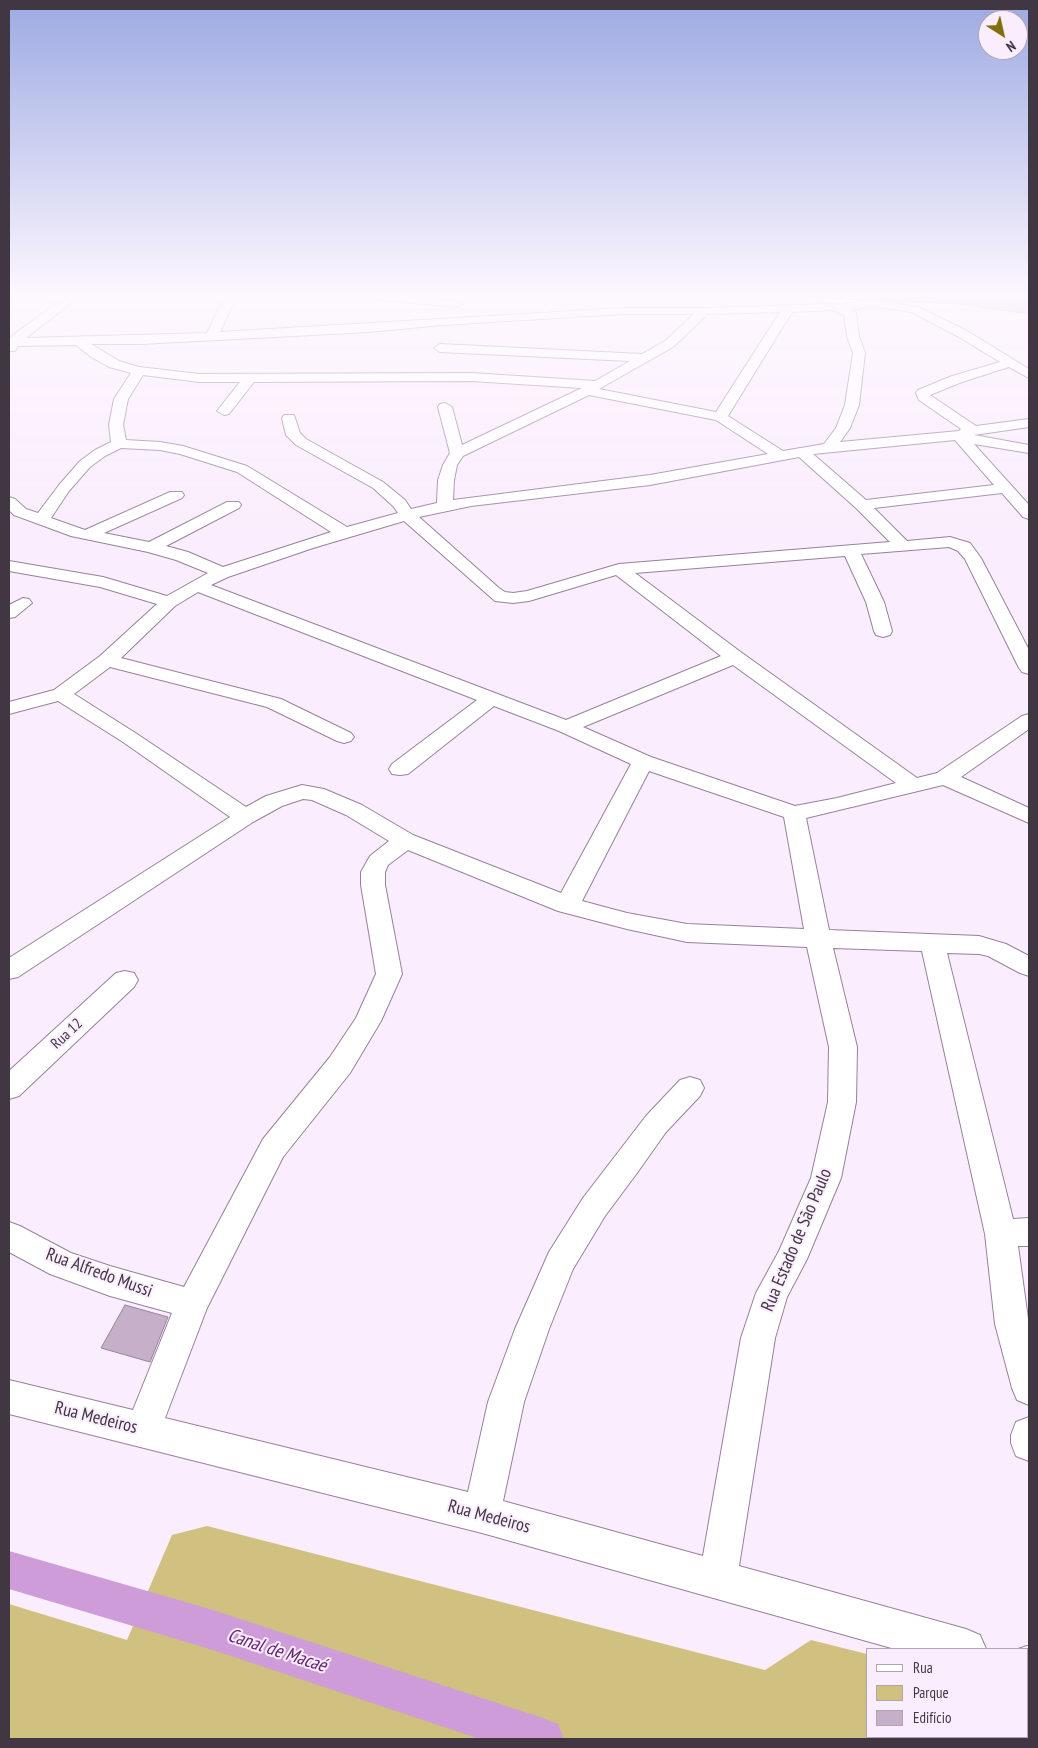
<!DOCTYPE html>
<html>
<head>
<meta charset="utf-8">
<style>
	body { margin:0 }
	#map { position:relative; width:1038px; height:1748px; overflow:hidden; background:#faedfd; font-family:"PT Sans Narrow",sans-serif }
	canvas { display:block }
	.frame { position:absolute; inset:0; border:10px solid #403742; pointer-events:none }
	.legend { position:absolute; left:866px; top:1648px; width:162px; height:90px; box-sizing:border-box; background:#faedfd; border:1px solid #b0a4b2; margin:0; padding:6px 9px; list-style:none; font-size:15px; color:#403742 }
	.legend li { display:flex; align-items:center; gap:10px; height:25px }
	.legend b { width:25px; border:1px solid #b0a4b2 }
	.north { position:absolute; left:978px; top:10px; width:50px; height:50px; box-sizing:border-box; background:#faedfd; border:1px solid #b0a4b2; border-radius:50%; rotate:145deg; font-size:14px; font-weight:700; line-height:20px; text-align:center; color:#403742 }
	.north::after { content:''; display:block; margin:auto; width:18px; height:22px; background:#836f0e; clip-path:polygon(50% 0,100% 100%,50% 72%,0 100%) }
</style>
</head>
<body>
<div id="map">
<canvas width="1038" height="1748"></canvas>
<div class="frame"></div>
<ul class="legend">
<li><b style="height:6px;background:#fff"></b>Rua</li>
<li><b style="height:14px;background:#d0c180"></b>Parque</li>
<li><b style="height:14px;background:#c5afc9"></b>Edifício</li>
</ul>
<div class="north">N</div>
</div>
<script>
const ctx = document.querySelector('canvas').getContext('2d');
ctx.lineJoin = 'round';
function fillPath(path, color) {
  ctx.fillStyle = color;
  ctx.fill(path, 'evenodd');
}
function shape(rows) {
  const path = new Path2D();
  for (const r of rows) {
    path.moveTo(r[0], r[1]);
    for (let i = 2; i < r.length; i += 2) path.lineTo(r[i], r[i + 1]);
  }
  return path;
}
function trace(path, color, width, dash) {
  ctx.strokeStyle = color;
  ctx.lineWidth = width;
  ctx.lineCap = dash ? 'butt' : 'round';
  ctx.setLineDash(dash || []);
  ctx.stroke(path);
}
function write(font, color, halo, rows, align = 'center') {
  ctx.font = font + ' "PT Sans Narrow",sans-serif';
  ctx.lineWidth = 4;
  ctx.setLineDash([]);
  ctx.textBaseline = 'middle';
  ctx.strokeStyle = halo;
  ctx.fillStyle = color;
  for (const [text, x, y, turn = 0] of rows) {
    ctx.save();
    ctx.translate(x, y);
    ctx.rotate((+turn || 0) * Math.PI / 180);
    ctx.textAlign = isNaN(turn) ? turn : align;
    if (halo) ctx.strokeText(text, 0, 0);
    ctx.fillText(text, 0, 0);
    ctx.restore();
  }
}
const green = shape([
	[207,1526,765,1670,811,1640,867,1654,867,1737,1027,1737,1027,1696,1029,1696,1029,1739,9,1739,9,1604,127,1640,172,1535]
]);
const water = shape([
	[781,294,1029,294,1029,314,960,304,841,299,781,294]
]);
const canal = shape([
	[9,1551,213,1610,543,1718,558,1724,564,1739,480,1739,213,1650,9,1589,9,1551]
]);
const building = shape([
	[125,1305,168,1317,150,1362,101,1348,125,1305]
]);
const minor = shape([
	[69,294,82,294,26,338,207,333,221,304,231,294,243,294,232,305,220,332,624,308,705,308,833,304,839,305,871,300,918,307,967,331,1029,369,1029,378,1009,367,962,382,930,395,976,426,1029,419,1029,427,974,435,1029,445,1029,453,974,444,1029,505,1029,519,1023,517,1002,493,874,508,907,541,950,537,970,543,981,558,1029,650,1029,674,1022,672,1019,668,965,559,958,551,949,547,861,554,884,602,892,631,890,635,883,637,876,635,874,631,866,602,845,556,635,573,742,653,917,778,937,773,1022,716,1029,714,1029,729,961,777,1029,808,1029,823,943,785,806,818,829,930,979,936,1006,944,1029,956,1029,976,1020,973,988,956,979,954,947,953,1013,1219,1029,1218,1029,1246,1018,1246,1029,1326,1029,1405,1017,1400,1012,1388,995,1324,985,1234,922,951,833,948,857,1047,856,1102,841,1178,807,1259,787,1297,775,1338,739,1566,966,1629,980,1635,986,1649,895,1649,482,1533,9,1414,9,1380,133,1410,172,1313,110,1296,50,1274,9,1252,9,1222,20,1226,71,1253,110,1266,184,1287,263,1139,330,1057,356,1018,376,974,361,885,361,872,370,856,389,841,346,815,312,800,303,799,282,806,253,822,18,977,9,979,9,958,230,817,123,742,58,701,9,714,9,702,54,690,100,656,157,604,100,587,9,571,9,561,103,577,167,596,208,573,176,560,148,552,71,536,14,515,9,510,9,497,15,499,26,509,38,513,59,485,80,461,95,450,111,442,109,425,114,399,131,373,109,367,91,357,76,345,18,346,15,351,9,351,9,338,69,294],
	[871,306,911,312,959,337,1000,362,952,376,918,390,916,393,919,400,961,429,959,431,840,442,850,428,859,405,865,353,859,336,856,313,852,310,871,306],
	[832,310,844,315,847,336,853,353,845,405,836,428,824,444,783,451,728,416,792,312,832,310],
	[780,312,716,412,599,389,673,347,708,314,780,312],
	[624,314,694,314,665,341,642,354,440,344,434,348,440,352,630,361,595,381,471,373,199,374,139,367,119,361,91,344,141,344,369,332,442,325,624,314],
	[143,375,199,382,240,382,217,411,224,415,229,414,254,382,471,381,582,388,462,445,452,407,445,403,440,404,438,407,450,453,443,465,438,480,437,503,411,509,405,500,383,482,306,439,300,433,294,415,284,415,282,418,286,435,296,445,373,488,393,506,398,513,347,527,247,466,183,446,160,442,126,440,123,425,128,399,143,375],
	[589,395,716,420,768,454,650,475,453,500,454,480,457,465,463,456,589,395],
	[955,440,994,485,866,500,813,454,955,440],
	[121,448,160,450,180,454,237,472,331,532,223,567,188,552,166,546,239,508,241,505,239,502,227,502,149,542,104,533,182,498,184,495,182,492,170,492,85,530,51,518,69,491,90,467,105,456,121,448],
	[799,457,856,508,890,542,619,564,527,591,513,593,505,592,499,588,419,517,471,506,650,485,799,457],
	[404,521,495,601,513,603,529,601,616,575,721,656,566,720,211,585,228,577,313,548,404,521],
	[198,592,477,700,392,764,389,769,392,774,400,775,408,774,494,706,559,731,631,764,561,893,413,835,362,805,324,789,302,785,266,796,246,807,137,734,74,694,110,667,267,707,337,741,344,743,351,741,354,737,351,733,281,699,121,658,175,606,198,592],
	[733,665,896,783,837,798,795,806,651,757,583,727,733,665],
	[649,771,784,817,804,929,687,924,627,913,582,901,649,771],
	[408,850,558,911,627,929,687,942,807,947,829,1047,828,1102,811,1178,779,1251,756,1293,741,1338,703,1556,503,1501,524,1402,549,1329,573,1269,605,1216,637,1173,666,1132,700,1096,704,1088,700,1080,690,1077,680,1080,646,1116,583,1198,549,1252,515,1329,488,1402,468,1492,165,1418,207,1308,283,1157,350,1073,381,1021,402,974,385,885,385,872,388,865,408,850],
	[345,294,383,294,456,301,462,304,456,307,351,297,345,294],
	[23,598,29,599,32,603,15,617,9,618,9,605,23,598],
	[125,971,134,973,138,980,134,987,19,1096,9,1099,9,1071,116,973,125,971],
	[1029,1417,1029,1461,1016,1456,1011,1443,1011,1435,1016,1422,1029,1417],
	[1027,1646,1029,1647,1029,1687,1027,1687,1027,1649,1018,1649,1027,1646]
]);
const streetNames = [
	["Rua 12",67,1034,-43]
];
const nearStreetnames = [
	["Rua Estado de São Paulo",797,1240,-67],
	["Rua Alfredo Mussi",99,1273,20],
	["Rua Medeiros",96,1418,14],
	["Rua Medeiros",489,1517,15]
];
const nearWaternames = [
	["Canal de Macaé",277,1651,18]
];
fillPath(green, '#d0c180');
fillPath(water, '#ce9cd9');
trace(water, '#a37eac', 1);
fillPath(canal, '#ce9cd9');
fillPath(building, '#c5afc9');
trace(building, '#98839c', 1);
trace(minor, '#96829b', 2);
fillPath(minor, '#fff');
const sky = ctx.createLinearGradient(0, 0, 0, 538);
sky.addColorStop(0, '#9daae2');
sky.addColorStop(0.55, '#fdf7fe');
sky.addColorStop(1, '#fdf7fe00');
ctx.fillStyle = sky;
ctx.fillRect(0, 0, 1038, 538);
write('15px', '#403742', '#faedfd', streetNames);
write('18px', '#403742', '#faedfd', nearStreetnames);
write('italic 19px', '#62266f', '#faedfd', nearWaternames);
</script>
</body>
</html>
